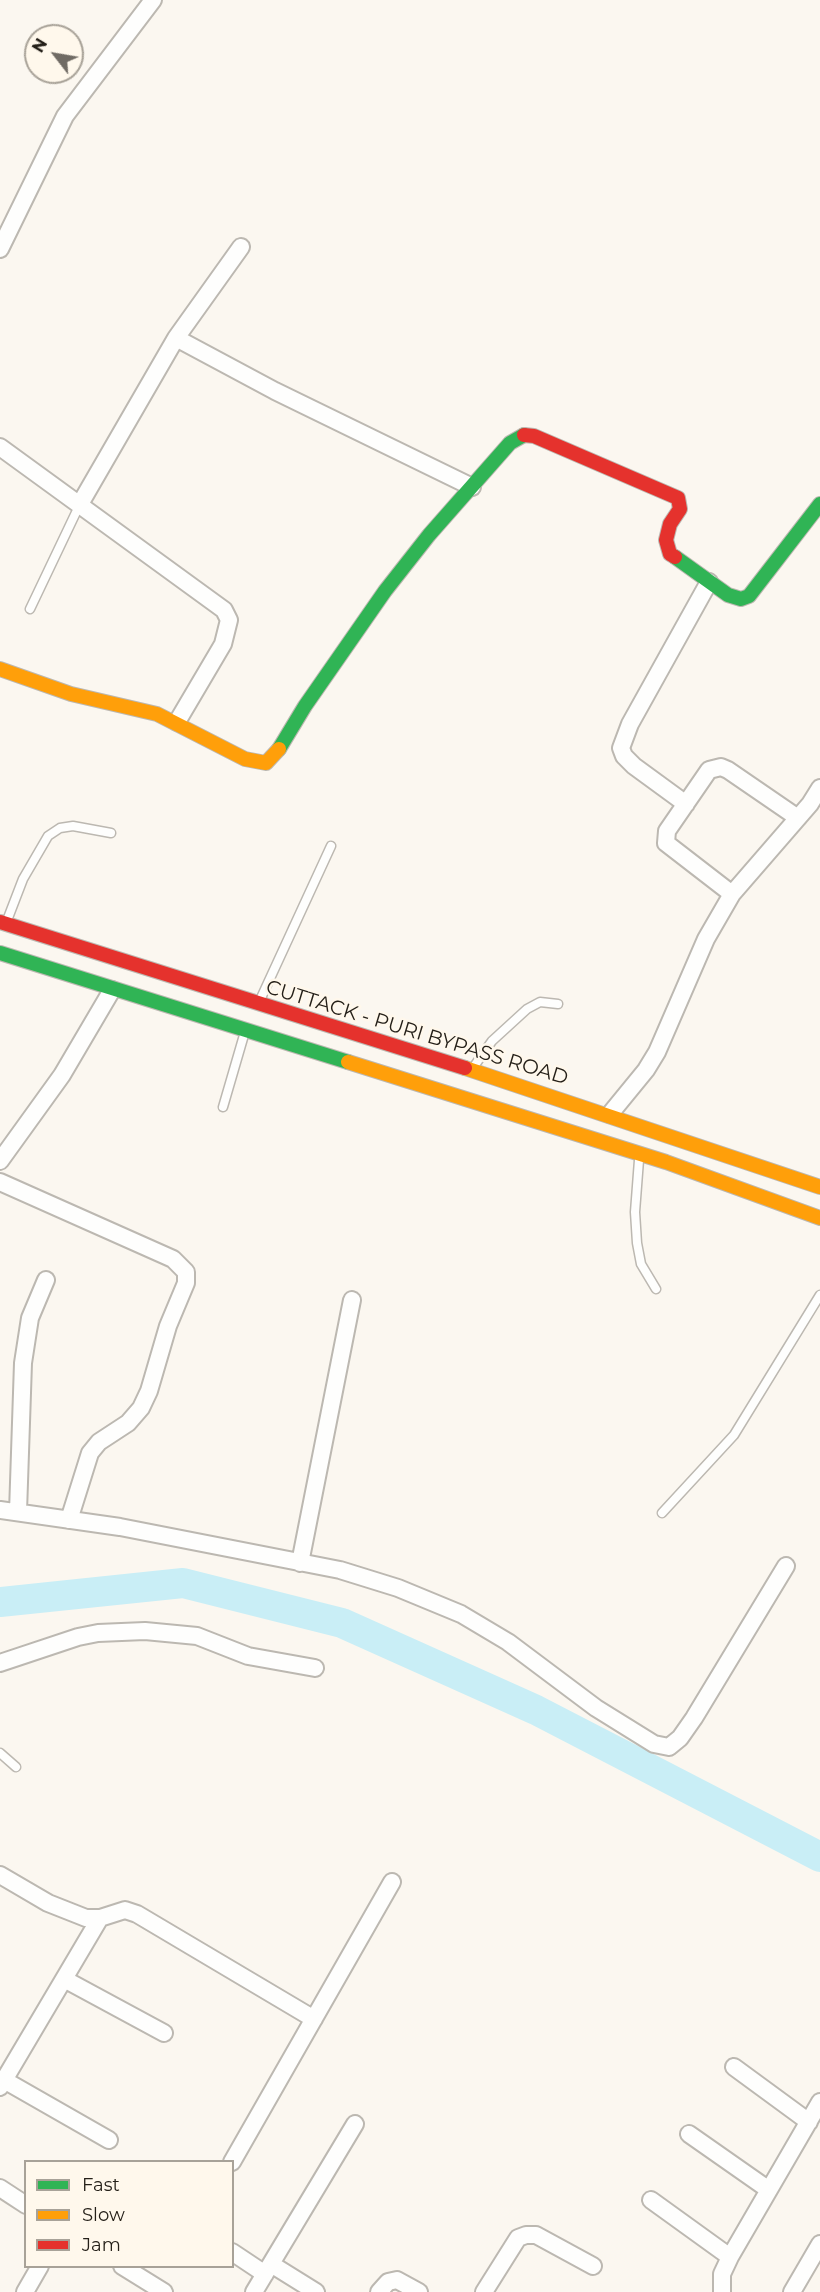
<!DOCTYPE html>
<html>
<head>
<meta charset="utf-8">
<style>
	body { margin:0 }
	#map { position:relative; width:820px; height:2292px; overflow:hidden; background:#fbf7f0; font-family:Montserrat,sans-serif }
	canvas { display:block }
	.legend { position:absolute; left:24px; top:2160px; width:210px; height:108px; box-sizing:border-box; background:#fff8ec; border:2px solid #a8a298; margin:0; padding:8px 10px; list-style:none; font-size:18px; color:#252019 }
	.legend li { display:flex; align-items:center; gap:12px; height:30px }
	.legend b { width:30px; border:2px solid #a8a298 }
	.north { position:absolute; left:24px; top:24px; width:60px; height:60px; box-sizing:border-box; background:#fff8ec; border:2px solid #a8a298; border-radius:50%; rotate:301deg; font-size:16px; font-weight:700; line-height:24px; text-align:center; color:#252019 }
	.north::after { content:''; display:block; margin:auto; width:21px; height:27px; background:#706b64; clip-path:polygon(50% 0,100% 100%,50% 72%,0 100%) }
</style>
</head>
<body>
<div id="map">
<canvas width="820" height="2292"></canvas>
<ul class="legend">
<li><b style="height:8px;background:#30b455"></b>Fast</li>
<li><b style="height:8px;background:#ff9f0a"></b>Slow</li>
<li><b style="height:8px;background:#e5322d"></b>Jam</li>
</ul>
<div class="north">N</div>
</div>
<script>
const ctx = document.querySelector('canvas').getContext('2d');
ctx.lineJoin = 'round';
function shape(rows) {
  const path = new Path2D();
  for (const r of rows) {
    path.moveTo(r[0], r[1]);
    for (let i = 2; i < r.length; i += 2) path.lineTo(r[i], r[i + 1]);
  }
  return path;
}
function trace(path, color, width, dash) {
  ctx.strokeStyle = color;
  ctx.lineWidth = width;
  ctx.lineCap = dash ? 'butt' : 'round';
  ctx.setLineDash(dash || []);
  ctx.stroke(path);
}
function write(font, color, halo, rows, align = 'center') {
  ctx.font = font + ' Montserrat,sans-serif';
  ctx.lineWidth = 5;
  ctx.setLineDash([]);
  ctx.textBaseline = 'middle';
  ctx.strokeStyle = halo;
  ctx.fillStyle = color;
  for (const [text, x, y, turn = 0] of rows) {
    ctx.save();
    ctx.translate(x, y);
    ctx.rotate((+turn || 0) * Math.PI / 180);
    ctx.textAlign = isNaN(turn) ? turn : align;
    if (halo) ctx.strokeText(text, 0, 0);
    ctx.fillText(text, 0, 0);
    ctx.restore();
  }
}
const river = shape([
	[0,1602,183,1583,342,1623,536,1710,820,1857]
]);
const lane = shape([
	[30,609,80,504],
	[8,918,23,879,48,836,60,828,73,826,111,833],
	[261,998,331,846],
	[475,1065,492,1041,527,1009,540,1002,558,1004],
	[223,1107,244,1035],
	[639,1160,635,1212,637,1243,641,1264,656,1289],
	[662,1513,734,1435,820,1295],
	[0,1753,16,1767]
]);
const street = shape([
	[0,249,65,116,153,0],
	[176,338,275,391,472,487],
	[0,447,224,610,229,620,223,644,177,722],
	[80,504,176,338,241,247],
	[686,804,634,766,624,756,621,748,630,724,709,582],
	[732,894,666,843,667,831,709,770,721,767,728,770,798,818],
	[610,1114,646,1070,657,1052,706,939,732,894,810,804,820,788],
	[0,1161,62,1075,112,990],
	[0,1182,173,1259,186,1272,186,1283,168,1326,149,1391,141,1408,128,1423,99,1442,90,1453,69,1520],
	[0,1510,120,1527,340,1570,398,1588,461,1614,508,1642,596,1708,654,1744,669,1747,680,1738,694,1718,786,1566],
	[18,1512,23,1363,30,1318,46,1280],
	[300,1563,352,1300],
	[0,1663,78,1637,98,1633,145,1631,197,1636,248,1656,315,1668],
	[0,1875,48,1903,86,1918,100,1918,125,1910,137,1914,314,2019],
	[64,1979,164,2033],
	[734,2067,809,2122],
	[4,2080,109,2140],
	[0,2087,100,1918],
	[689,2134,769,2190],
	[232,2162,392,1882],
	[0,2188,26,2205],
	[651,2200,730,2257],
	[232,2252,265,2274],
	[271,2264,316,2292],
	[122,2266,164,2292],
	[25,2292,40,2266],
	[254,2292,355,2124],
	[379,2292,388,2282,397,2280,419,2292],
	[484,2292,518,2238,526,2235,536,2235,593,2266],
	[722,2292,722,2274,730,2257,820,2102],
	[792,2292,820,2244]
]);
const fast = shape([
	[675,557,728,595,741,599,749,596,820,504],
	[279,749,305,706,385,591,429,535,510,443,524,435],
	[0,953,348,1062]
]);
const slow = shape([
	[0,669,71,694,157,714,245,759,266,763,279,749],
	[348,1062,666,1162,820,1218],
	[465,1068,820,1187]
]);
const jam = shape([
	[524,435,534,436,678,498,680,509,670,524,666,540,670,554,675,557],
	[0,922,465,1068]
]);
const streetNames = [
	["CUTTACK - PURI BYPASS ROAD",417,1033,17]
];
trace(river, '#c9eef6', 30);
trace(lane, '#bcb8b1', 11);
trace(street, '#bcb8b1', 20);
trace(fast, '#bcb8b1', 16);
trace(slow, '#bcb8b1', 16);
trace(jam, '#bcb8b1', 16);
trace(lane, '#fefefd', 8);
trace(street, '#fefefd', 16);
trace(fast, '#30b455', 14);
trace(slow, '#ff9f0a', 14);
trace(jam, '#e5322d', 14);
write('20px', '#252019', '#fff8ec', streetNames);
</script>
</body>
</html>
